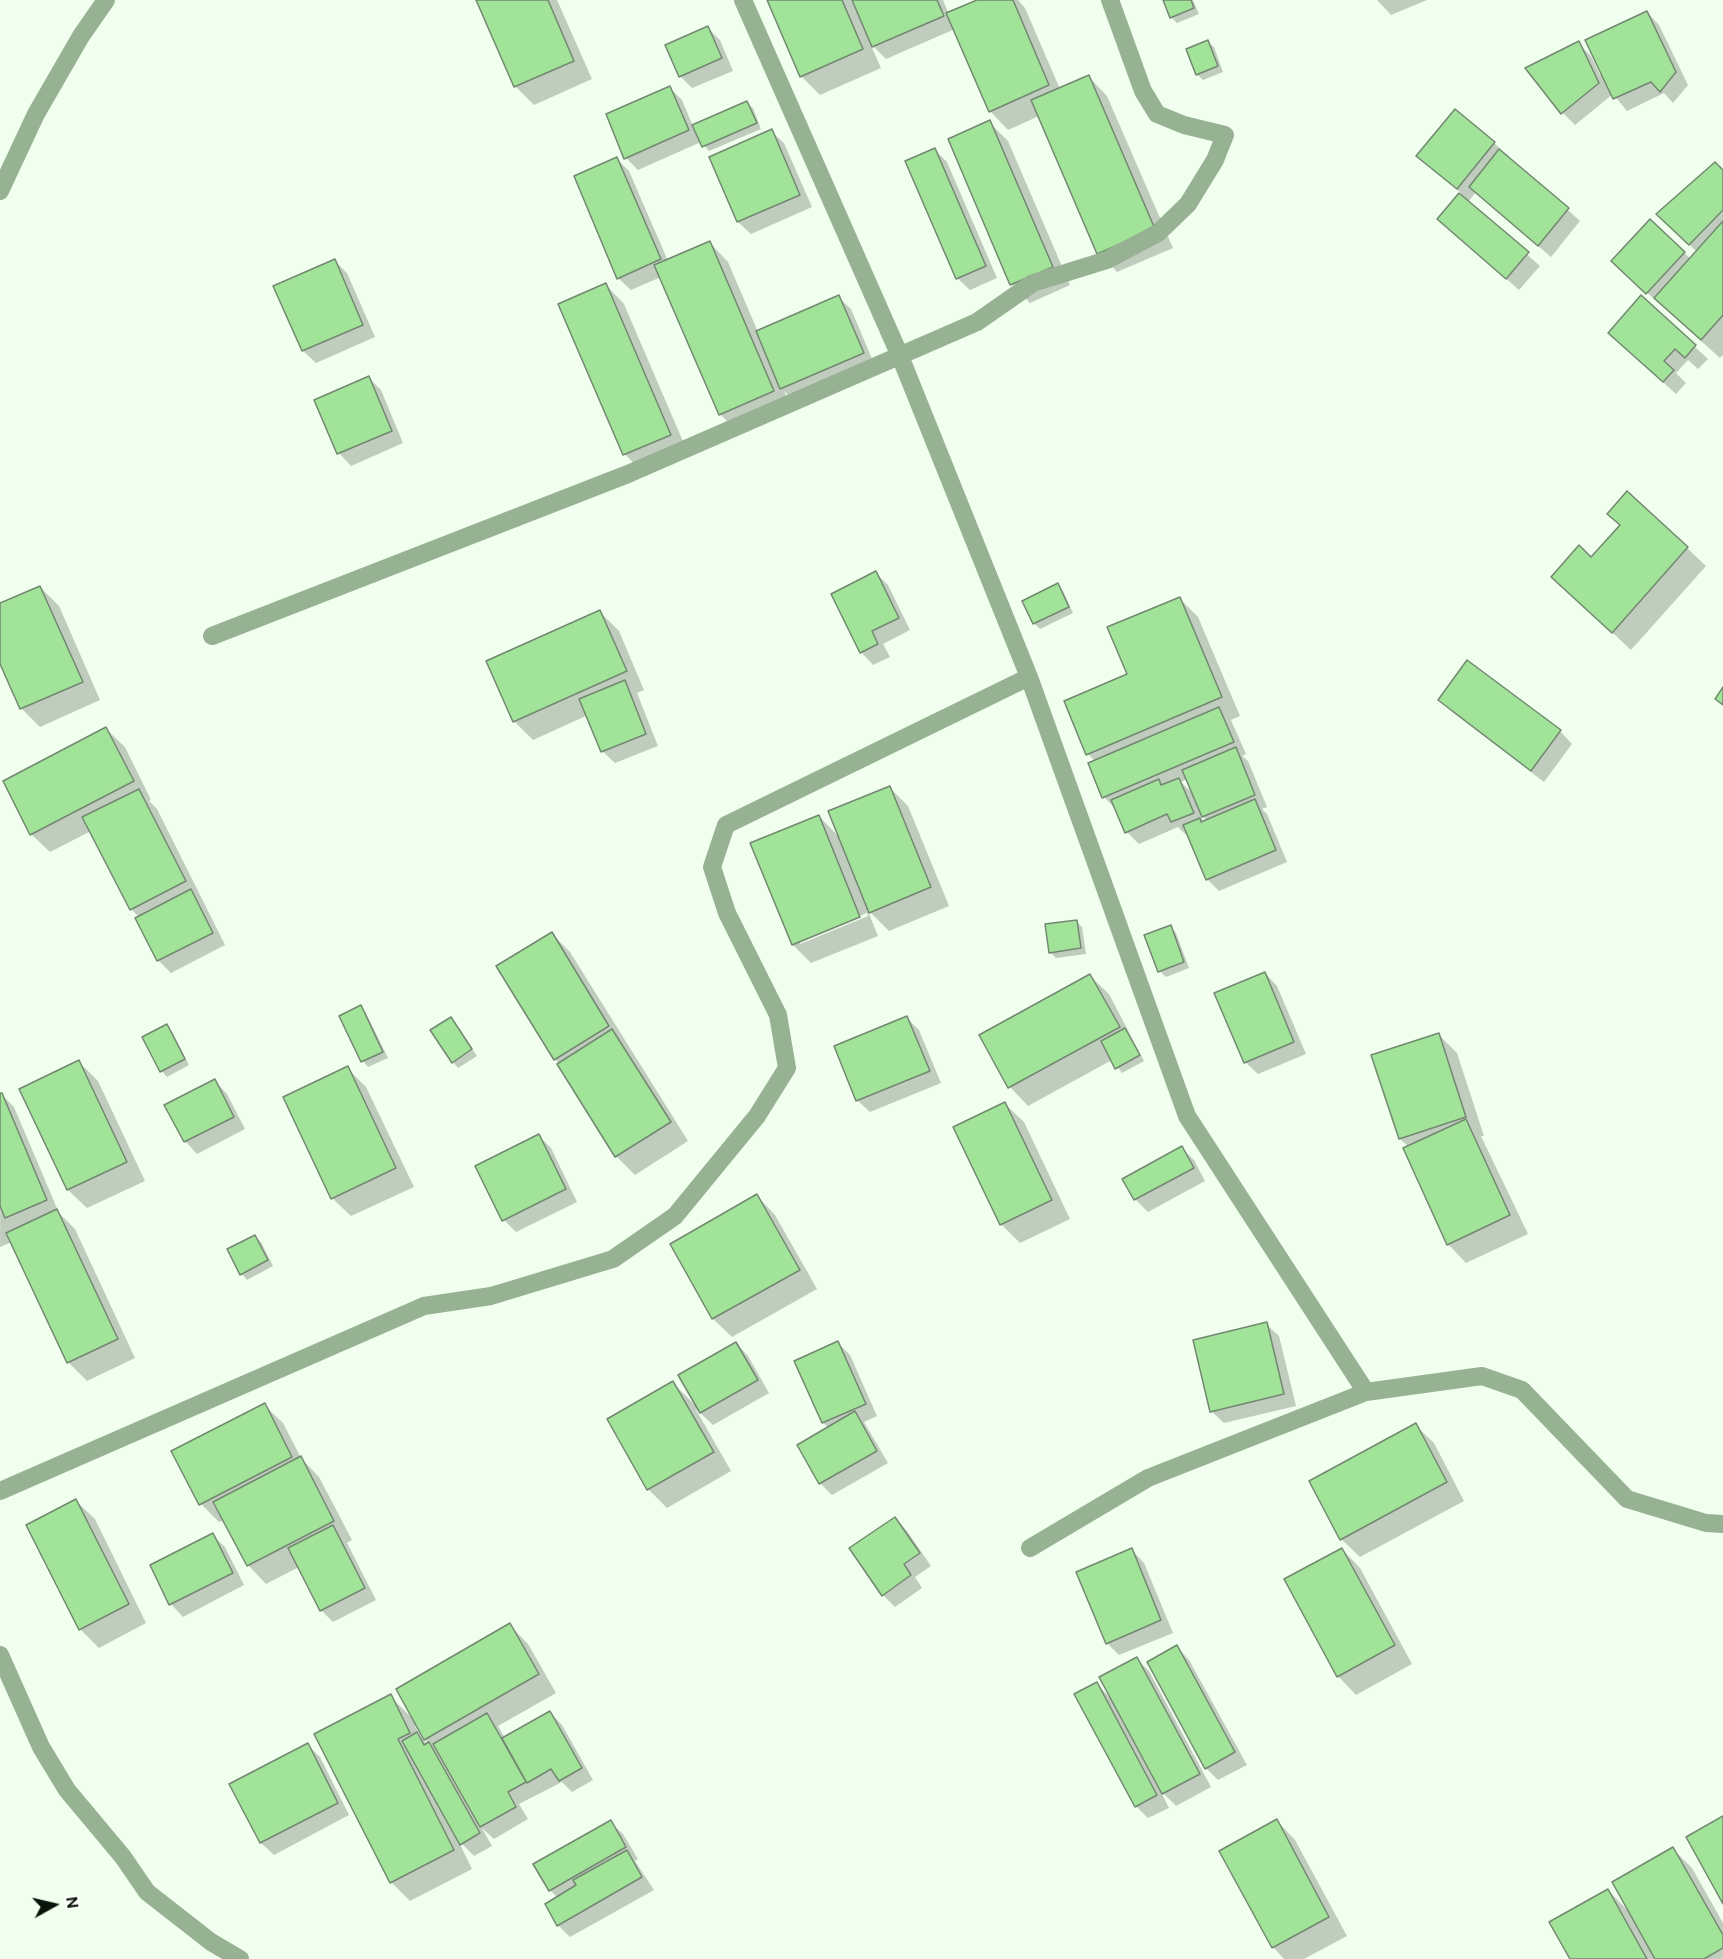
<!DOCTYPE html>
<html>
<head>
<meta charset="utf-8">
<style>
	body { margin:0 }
	#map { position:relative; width:1723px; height:1959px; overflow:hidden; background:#f0ffee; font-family:"DM Sans",sans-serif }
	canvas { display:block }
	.north { position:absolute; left:24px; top:1875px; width:60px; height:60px; -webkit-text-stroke:4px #fff; paint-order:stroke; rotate:82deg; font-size:16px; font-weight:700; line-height:24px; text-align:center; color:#0a1309 }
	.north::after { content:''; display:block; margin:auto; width:21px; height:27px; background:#0a1309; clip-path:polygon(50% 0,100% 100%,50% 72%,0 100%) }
</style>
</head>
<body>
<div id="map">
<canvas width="1723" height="1959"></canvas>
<div class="north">N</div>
</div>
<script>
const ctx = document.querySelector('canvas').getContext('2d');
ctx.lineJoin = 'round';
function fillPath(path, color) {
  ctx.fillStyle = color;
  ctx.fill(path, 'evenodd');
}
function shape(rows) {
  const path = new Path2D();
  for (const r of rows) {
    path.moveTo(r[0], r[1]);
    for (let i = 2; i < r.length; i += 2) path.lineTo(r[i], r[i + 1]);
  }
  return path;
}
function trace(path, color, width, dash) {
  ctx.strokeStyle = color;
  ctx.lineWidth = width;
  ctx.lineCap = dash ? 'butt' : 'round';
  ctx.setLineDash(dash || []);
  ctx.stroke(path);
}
const shadow = shape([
	[478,0,557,0,592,79,534,105,515,86],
	[768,0,943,0,949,14,981,0,1018,0,1025,8,1060,89,1089,77,1107,96,1173,248,1117,272,1099,253,1039,116,1008,130,990,111,955,29,886,59,870,43,881,68,820,95,801,76],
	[1164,0,1193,0,1199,14,1177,23,1171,17],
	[1377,0,1427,0,1391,15],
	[1647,12,1659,25,1688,85,1673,103,1664,93,1627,111,1613,94,1575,125,1563,113,1528,69,1578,43,1591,56,1600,75],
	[708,28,720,40,733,71,692,88,680,76],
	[1208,42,1214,47,1223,72,1203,80,1197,74],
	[670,88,682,100,693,126,747,103,753,108,761,129,709,151,701,142,638,170,626,158],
	[989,122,1008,141,1070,285,1030,303,1012,284],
	[771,131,784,143,812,207,751,234,738,222,711,158],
	[1494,143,1580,221,1551,257,1476,192,1468,202,1540,266,1519,290,1439,219,1461,193,1431,168],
	[935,150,947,162,997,278,970,290,957,278],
	[617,159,629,171,668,261,710,243,728,262,758,332,838,297,851,309,875,366,794,401,784,391,792,410,739,433,720,414,661,277,631,290,618,278],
	[1723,172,1723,355,1720,358,1625,273,1650,221,1691,259,1697,252,1670,226],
	[335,261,347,273,375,337,316,363,303,351,275,287],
	[606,285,624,304,688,453,643,473,625,454],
	[1641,297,1708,359,1698,369,1688,360,1676,373,1686,383,1676,394,1622,345],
	[368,377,381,390,403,443,351,466,339,453,316,400],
	[1621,526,1687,548,1706,566,1631,650,1553,577,1591,559],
	[876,573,888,585,910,630,883,644,890,657,873,665,861,652],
	[1058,585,1063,591,1073,613,1040,629,1034,623],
	[40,587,59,606,100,700,40,727,21,708,0,660,0,605],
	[1179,598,1198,617,1240,716,1231,720,1246,754,1242,756,1248,761,1267,807,1262,809,1267,814,1287,862,1219,891,1207,879,1188,833,1185,834,1178,827,1139,844,1127,832,1116,809,1104,797,1095,761,1088,754,1129,675],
	[1187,779,1193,794,1181,782],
	[1200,814,1208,821,1204,823],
	[600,612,619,631,644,690,637,693,658,746,615,763,602,751,588,715,533,740,514,721],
	[1468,662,1560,731,1572,744,1544,782,1452,712,1440,700],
	[106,729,125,747,151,800,149,801,157,809,225,945,171,973,158,960,139,917,131,909,91,831,50,852,31,834],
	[890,788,908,806,949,906,889,931,867,909,878,936,811,963,793,945,819,816,840,838],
	[867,913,868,916,800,944,800,940],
	[1076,921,1082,927,1086,954,1056,958,1050,952],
	[1170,927,1176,933,1189,968,1166,977,1160,971],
	[552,934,570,952,688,1141,635,1175,616,1156,560,1064,555,1059],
	[1265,973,1277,986,1306,1054,1258,1074,1245,1062],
	[1090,976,1109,994,1144,1061,1122,1073,1112,1060,1028,1106,1010,1087],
	[361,1007,366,1013,388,1058,368,1067,363,1061],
	[907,1018,919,1030,941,1083,870,1112,857,1100],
	[451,1019,477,1056,458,1068,453,1062],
	[166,1026,172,1031,189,1065,167,1077,162,1071,144,1037],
	[1439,1035,1457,1053,1484,1136,1481,1136,1528,1234,1466,1263,1448,1244,1409,1147,1400,1139,1373,1056],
	[79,1062,98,1081,145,1181,87,1208,68,1190,21,1090],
	[347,1068,366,1087,414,1187,351,1216,332,1198],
	[215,1081,227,1094,245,1129,197,1154,185,1141],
	[1,1094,14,1107,59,1213,75,1229,135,1358,87,1381,68,1362,12,1242,0,1247],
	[1005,1104,1024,1122,1070,1219,1020,1243,1001,1224],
	[539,1136,551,1148,577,1202,516,1232,504,1220],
	[1182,1148,1194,1160,1205,1181,1148,1212,1135,1199,1124,1180],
	[757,1196,775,1215,817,1289,732,1337,713,1319,672,1244],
	[255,1237,261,1242,273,1266,247,1280,242,1274],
	[1266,1324,1279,1336,1296,1406,1224,1423,1211,1411],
	[736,1343,748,1356,769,1393,713,1425,695,1408,731,1471,667,1508,648,1489,609,1420,673,1383,697,1407],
	[838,1343,850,1355,877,1416,864,1422,888,1463,832,1495,820,1483,829,1428,823,1423,796,1362],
	[264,1405,283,1423,301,1458,319,1477,352,1540,347,1543,376,1600,333,1622,321,1610,299,1567,266,1584,248,1565,224,1520,219,1522,201,1504],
	[1415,1425,1434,1443,1464,1501,1360,1557,1341,1539],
	[76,1501,95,1519,146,1623,99,1648,80,1629],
	[895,1518,907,1531,931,1566,915,1577,922,1588,895,1607,883,1595],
	[212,1535,225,1547,244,1585,183,1617,171,1604,152,1566],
	[1342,1549,1360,1568,1412,1664,1356,1695,1338,1676],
	[1132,1550,1144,1563,1173,1633,1119,1655,1107,1643],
	[510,1625,528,1644,556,1693,498,1726,505,1738,550,1712,562,1725,593,1780,572,1792,562,1782,519,1804,528,1819,494,1839,482,1828,492,1846,474,1856,458,1840,472,1869,410,1901,391,1882,390,1696,412,1718],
	[417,1725,427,1743,426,1743,421,1737,415,1726],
	[1177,1647,1189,1660,1247,1765,1218,1780,1206,1768],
	[1137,1659,1149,1671,1211,1787,1176,1806,1160,1790,1169,1808,1148,1818,1136,1806,1097,1684,1112,1700],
	[308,1745,320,1757,349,1815,274,1855,261,1843,231,1784],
	[1277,1821,1295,1840,1347,1936,1304,1959,1284,1959,1273,1947],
	[610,1822,623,1834,638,1859,635,1861,654,1890,570,1937,558,1925,558,1898,550,1890],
	[1673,1849,1692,1868,1723,1923,1723,1959,1572,1959,1608,1890,1630,1913]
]);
const building = shape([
	[476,0,548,0,574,61,514,87,476,0],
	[767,0,842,0,863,49,800,77,767,0],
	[852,0,937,0,944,16,872,47,852,0],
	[977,0,1013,0,1049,85,989,112,946,13,977,0],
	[1163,0,1191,0,1194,8,1170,18,1163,0],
	[1647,11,1676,72,1660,92,1651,82,1613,99,1585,40,1647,11],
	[708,26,722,58,679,77,665,45,708,26],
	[1208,40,1218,66,1196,75,1186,49,1208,40],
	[1579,41,1599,83,1561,114,1525,68,1579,41],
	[1089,75,1155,229,1097,254,1031,100,1089,75],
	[670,86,689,130,624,159,606,114,670,86],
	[747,101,757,123,702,147,692,125,747,101],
	[1455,109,1495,142,1457,189,1416,156,1455,109],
	[990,120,1053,267,1010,285,948,139,990,120],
	[772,129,800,195,737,222,709,157,772,129],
	[935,148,986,266,956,279,905,161,935,148],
	[1499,149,1569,208,1538,246,1469,187,1499,149],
	[617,157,661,259,617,279,574,176,617,157],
	[1715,162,1723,170,1723,210,1689,245,1656,214,1715,162],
	[1459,193,1529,252,1506,279,1437,219,1459,193],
	[1650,219,1685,252,1646,294,1611,261,1650,219],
	[1723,221,1723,315,1701,340,1654,298,1723,221],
	[710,241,774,391,719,415,654,265,710,241],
	[335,259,363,325,302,351,273,286,335,259],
	[606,283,671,435,623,455,558,304,606,283],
	[839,295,864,353,780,389,756,331,839,295],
	[1641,295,1696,345,1685,358,1675,349,1664,361,1674,370,1663,382,1608,333,1641,295],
	[369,376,392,431,337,454,314,400,369,376],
	[1627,491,1688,547,1612,633,1551,577,1579,545,1591,557,1620,525,1607,514,1627,491],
	[876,571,899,618,872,631,878,644,860,653,831,594,876,571],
	[1058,583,1069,607,1033,624,1022,601,1058,583],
	[40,586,83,682,20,709,0,664,0,603,40,586],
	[1180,597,1222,697,1086,755,1064,701,1127,674,1107,627,1180,597],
	[600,610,627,671,513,722,486,661,600,610],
	[1467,660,1561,730,1531,771,1438,700,1467,660],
	[625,680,646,734,601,752,579,699,625,680],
	[1723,687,1723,705,1715,699,1723,687],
	[1219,707,1234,742,1102,798,1088,763,1219,707],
	[106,727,134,781,30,835,3,781,106,727],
	[1236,747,1255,795,1202,817,1182,770,1236,747],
	[1179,778,1194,813,1171,822,1167,814,1125,833,1111,800,1159,779,1161,785,1179,778],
	[890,786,931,887,869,913,828,811,890,786],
	[139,789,186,881,130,910,82,817,139,789],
	[1255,799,1276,850,1206,880,1183,825,1200,818,1201,822,1255,799],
	[819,815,860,917,792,945,750,843,819,815],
	[191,889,213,933,157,961,135,918,191,889],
	[1077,920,1081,948,1049,953,1045,924,1077,920],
	[1171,925,1184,962,1158,972,1144,935,1171,925],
	[552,932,609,1026,554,1060,496,966,552,932],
	[1265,972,1294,1042,1244,1063,1214,993,1265,972],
	[1090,974,1120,1027,1008,1088,979,1035,1090,974],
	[361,1005,383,1052,361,1062,339,1016,361,1005],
	[907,1016,930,1071,856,1101,834,1046,907,1016],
	[451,1017,472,1049,452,1063,430,1030,451,1017],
	[167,1024,185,1059,160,1072,142,1037,167,1024],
	[1125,1028,1140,1055,1115,1069,1101,1041,1125,1028],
	[612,1029,671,1122,615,1157,557,1064,612,1029],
	[1439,1033,1466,1117,1399,1139,1371,1055,1439,1033],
	[79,1060,127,1162,67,1190,19,1089,79,1060],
	[348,1066,396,1168,331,1199,283,1097,348,1066],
	[215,1079,234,1117,184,1142,164,1105,215,1079],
	[0,1093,2,1093,47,1200,5,1218,0,1206,0,1093],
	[1005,1102,1052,1200,1000,1225,953,1127,1005,1102],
	[1466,1119,1510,1215,1447,1245,1403,1148,1466,1119],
	[539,1134,566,1189,502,1221,475,1166,539,1134],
	[1182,1146,1194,1168,1134,1200,1122,1179,1182,1146],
	[757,1194,800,1270,712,1319,670,1244,757,1194],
	[57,1209,118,1339,67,1363,6,1233,57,1209],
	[255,1235,268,1260,240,1275,227,1249,255,1235],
	[1267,1322,1284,1394,1210,1412,1193,1340,1267,1322],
	[838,1341,866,1404,822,1423,794,1361,838,1341],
	[736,1342,758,1380,700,1413,678,1375,736,1342],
	[673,1381,714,1452,647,1490,607,1419,673,1381],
	[265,1403,292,1457,199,1505,171,1451,265,1403],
	[855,1411,877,1451,819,1484,797,1445,855,1411],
	[1416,1423,1447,1482,1340,1540,1309,1481,1416,1423],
	[301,1456,334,1521,247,1566,213,1502,301,1456],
	[76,1499,129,1604,79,1630,26,1525,76,1499],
	[895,1517,920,1553,904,1564,911,1575,882,1596,849,1548,895,1517],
	[333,1525,365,1588,320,1611,288,1548,333,1525],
	[213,1533,233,1573,169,1605,150,1565,213,1533],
	[1132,1548,1161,1620,1106,1644,1076,1572,1132,1548],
	[1342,1548,1395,1645,1337,1677,1284,1579,1342,1548],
	[510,1623,539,1674,424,1740,396,1689,510,1623],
	[1177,1645,1235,1752,1205,1769,1147,1662,1177,1645],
	[1137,1657,1200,1774,1162,1794,1099,1677,1137,1657],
	[1097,1682,1157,1795,1135,1807,1074,1694,1097,1682],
	[391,1694,410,1733,398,1739,454,1850,390,1883,314,1734,391,1694],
	[550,1711,582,1768,559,1781,551,1769,527,1783,502,1738,550,1711],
	[487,1713,526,1782,508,1792,516,1807,480,1827,433,1744,487,1713],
	[417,1732,424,1745,429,1742,480,1833,460,1845,402,1741,417,1732],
	[308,1743,338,1803,260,1843,229,1784,308,1743],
	[1723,1816,1723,1904,1686,1837,1723,1816],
	[1277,1819,1329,1917,1272,1948,1219,1851,1277,1819],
	[611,1820,626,1847,549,1891,533,1864,611,1820],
	[1673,1847,1723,1935,1723,1948,1704,1959,1655,1959,1612,1882,1673,1847],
	[627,1850,642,1877,557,1926,545,1904,576,1885,573,1880,627,1850],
	[1608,1889,1647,1959,1570,1959,1549,1922,1608,1889]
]);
const minor = shape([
	[743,0,900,356,1029,677,1187,1116,1366,1392],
	[0,191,36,114,81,36,106,0],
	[212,636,628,474,977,322,1033,283,1107,260,1158,233,1188,204,1215,160,1225,135,1184,125,1157,114,1143,91,1110,0],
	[0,1491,424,1306,491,1296,613,1259,675,1216,757,1116,787,1068,778,1015,727,913,712,867,726,825,1029,677],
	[1030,1548,1148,1478,1366,1392,1482,1376,1522,1390,1627,1499,1706,1523,1723,1524],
	[0,1655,41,1747,67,1790,123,1857,147,1892,211,1942,240,1959]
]);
fillPath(shadow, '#0003');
fillPath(building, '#a2e39a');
trace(building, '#738870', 1.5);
trace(minor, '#97b293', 18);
</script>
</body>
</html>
